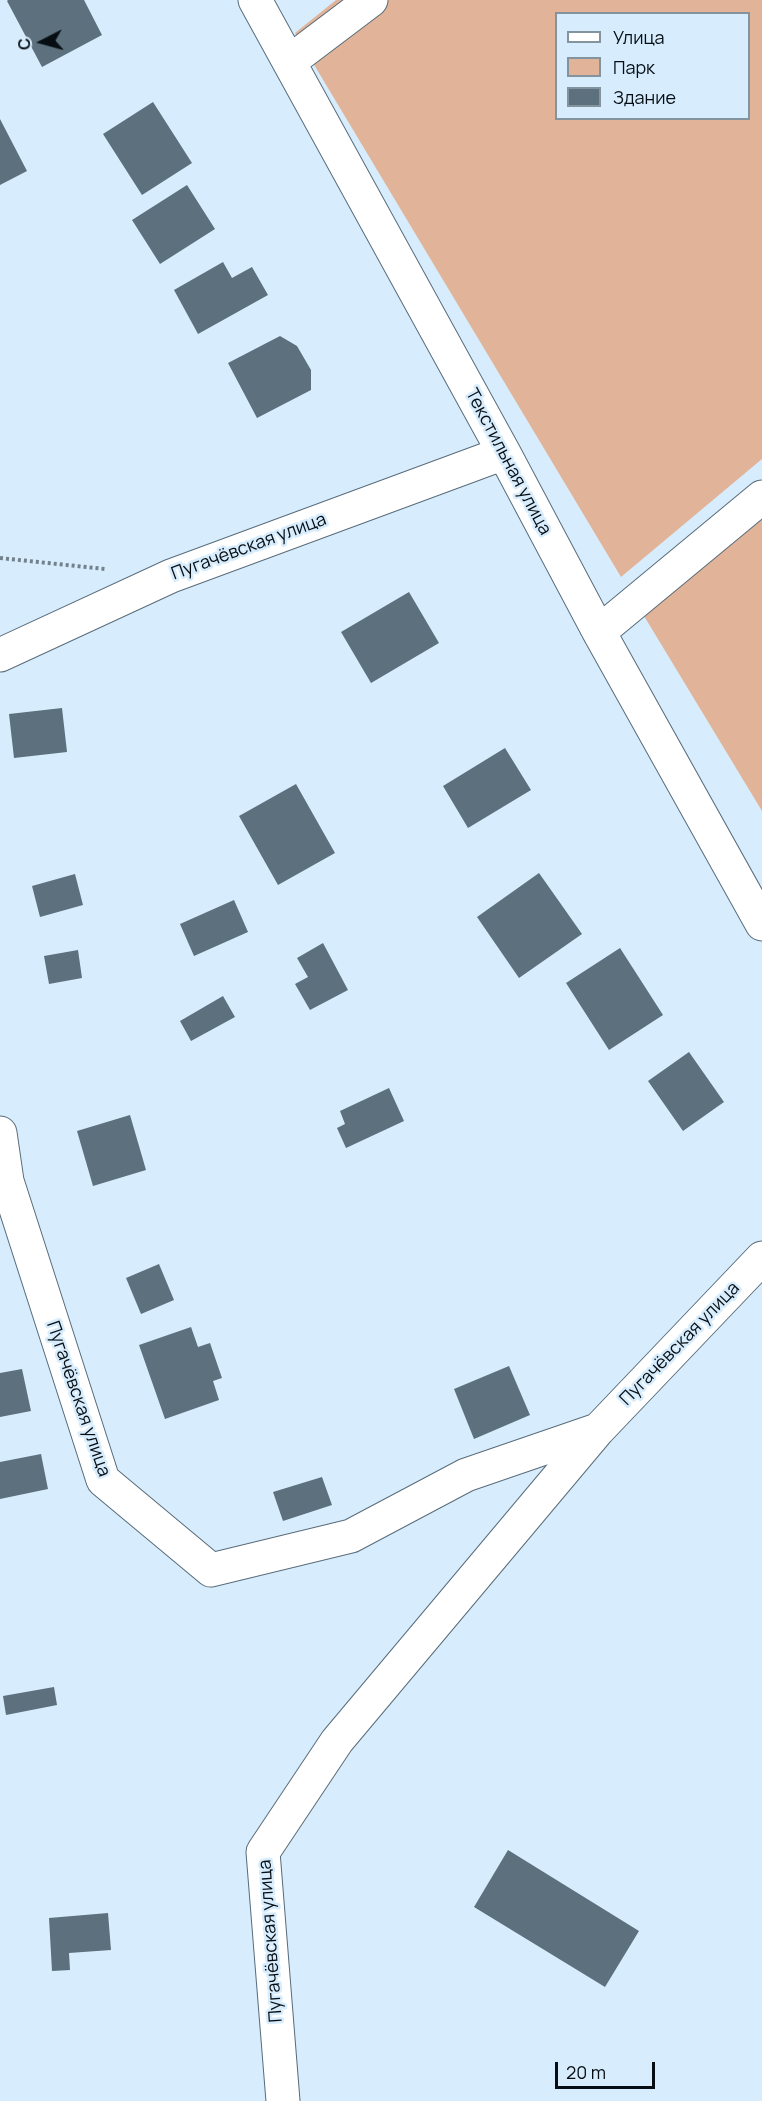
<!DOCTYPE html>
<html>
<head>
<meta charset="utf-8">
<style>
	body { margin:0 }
	#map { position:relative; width:762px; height:2101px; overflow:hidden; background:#d7edfd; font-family:Manrope,sans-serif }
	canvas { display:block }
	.legend { position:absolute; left:555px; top:12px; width:195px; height:108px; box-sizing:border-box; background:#d7edfd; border:2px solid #84949f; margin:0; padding:8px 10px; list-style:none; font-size:18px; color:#070e13 }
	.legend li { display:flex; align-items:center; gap:12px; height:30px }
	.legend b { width:30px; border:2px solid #84949f }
	.north { position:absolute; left:12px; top:12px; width:60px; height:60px; -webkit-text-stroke:4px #d7edfd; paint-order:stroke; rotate:264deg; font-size:16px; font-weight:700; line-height:24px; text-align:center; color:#070e13 }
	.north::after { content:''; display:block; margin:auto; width:21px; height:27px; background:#070e13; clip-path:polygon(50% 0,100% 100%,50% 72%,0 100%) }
	.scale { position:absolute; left:555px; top:2062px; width:100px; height:27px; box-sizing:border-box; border:3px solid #070e13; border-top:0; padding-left:8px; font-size:18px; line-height:21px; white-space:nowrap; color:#070e13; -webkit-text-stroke:4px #d7edfd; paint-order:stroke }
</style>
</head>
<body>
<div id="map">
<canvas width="762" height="2101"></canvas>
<ul class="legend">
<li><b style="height:8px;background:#fff"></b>Улица</li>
<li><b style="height:16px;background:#e1b499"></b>Парк</li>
<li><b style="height:16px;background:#5c707d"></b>Здание</li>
</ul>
<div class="north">С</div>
<div class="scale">20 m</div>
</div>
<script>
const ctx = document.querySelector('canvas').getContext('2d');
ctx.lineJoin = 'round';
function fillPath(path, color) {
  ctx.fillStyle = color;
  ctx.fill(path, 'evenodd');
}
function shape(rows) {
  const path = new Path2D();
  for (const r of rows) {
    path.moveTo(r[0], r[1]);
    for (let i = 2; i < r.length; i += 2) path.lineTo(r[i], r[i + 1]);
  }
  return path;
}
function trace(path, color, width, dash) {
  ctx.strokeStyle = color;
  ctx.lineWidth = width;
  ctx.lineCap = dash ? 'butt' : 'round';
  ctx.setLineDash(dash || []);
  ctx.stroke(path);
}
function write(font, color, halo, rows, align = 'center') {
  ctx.font = font + ' Manrope,sans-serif';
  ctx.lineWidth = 5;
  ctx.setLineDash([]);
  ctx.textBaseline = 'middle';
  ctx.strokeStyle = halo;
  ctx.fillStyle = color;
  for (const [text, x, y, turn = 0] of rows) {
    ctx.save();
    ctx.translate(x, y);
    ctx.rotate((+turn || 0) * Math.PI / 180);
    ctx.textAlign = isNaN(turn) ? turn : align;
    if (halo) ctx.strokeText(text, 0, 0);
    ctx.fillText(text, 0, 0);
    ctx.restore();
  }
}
const green = shape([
	[336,0,762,0,762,459,621,577,295,33],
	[556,14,748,14,748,118,556,118],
	[762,518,762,811,644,616]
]);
const building = shape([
	[8,0,84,0,102,35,42,67,7,1],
	[153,102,192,163,142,195,103,134],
	[0,119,27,171,0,185],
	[187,185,215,229,160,264,132,220],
	[223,262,232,278,252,267,268,295,198,334,174,290],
	[280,336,297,346,311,370,311,390,257,418,228,363],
	[409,592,439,643,371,683,341,632],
	[62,708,67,752,14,758,9,714],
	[505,748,531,790,468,828,443,786],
	[296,784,335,853,278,885,239,816],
	[539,873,582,934,519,978,477,917],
	[75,874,83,905,40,917,32,886],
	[234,900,248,932,194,956,180,924],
	[323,943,348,990,310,1010,295,984,308,977,297,958],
	[620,948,663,1015,609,1050,566,983],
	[78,950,82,978,49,984,44,956],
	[223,996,235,1017,191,1041,180,1021],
	[689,1052,724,1102,683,1131,648,1081],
	[389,1088,404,1121,346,1148,337,1128,345,1124,340,1111],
	[130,1115,146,1170,93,1186,77,1131],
	[159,1264,174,1300,141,1314,126,1278],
	[191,1327,198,1347,210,1343,222,1378,213,1381,219,1400,165,1419,139,1345],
	[509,1366,530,1415,474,1439,454,1389],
	[22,1369,31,1411,0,1417,0,1373],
	[41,1454,48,1489,0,1499,0,1462],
	[322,1477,332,1505,283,1521,273,1492],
	[54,1687,57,1705,6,1715,3,1696],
	[508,1850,639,1931,605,1987,474,1907],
	[108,1913,111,1950,69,1953,70,1970,52,1971,49,1918]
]);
const path = shape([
	[0,558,105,569]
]);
const minor = shape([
	[255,0,504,453,599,632,762,924],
	[289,62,371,0],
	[599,632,762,497],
	[0,655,171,576,504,453],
	[0,1133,7,1181,103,1480,211,1570,351,1536,466,1475,597,1430],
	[283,2101,263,1852,337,1741,598,1430,762,1258]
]);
const streetNames = [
	["Текстильная улица",508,462,62],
	["Пугачёвская улица",249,547,-20],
	["Пугачёвская улица",680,1344,-46],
	["Пугачёвская улица",78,1399,71],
	["Пугачёвская улица",271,1941,-94]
];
fillPath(green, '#e1b499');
fillPath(building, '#5c707d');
trace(minor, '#596c7a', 35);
trace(path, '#72818c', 4, [3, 3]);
trace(minor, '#fff', 33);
write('18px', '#070e13', '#d7edfd', streetNames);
</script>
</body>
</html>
